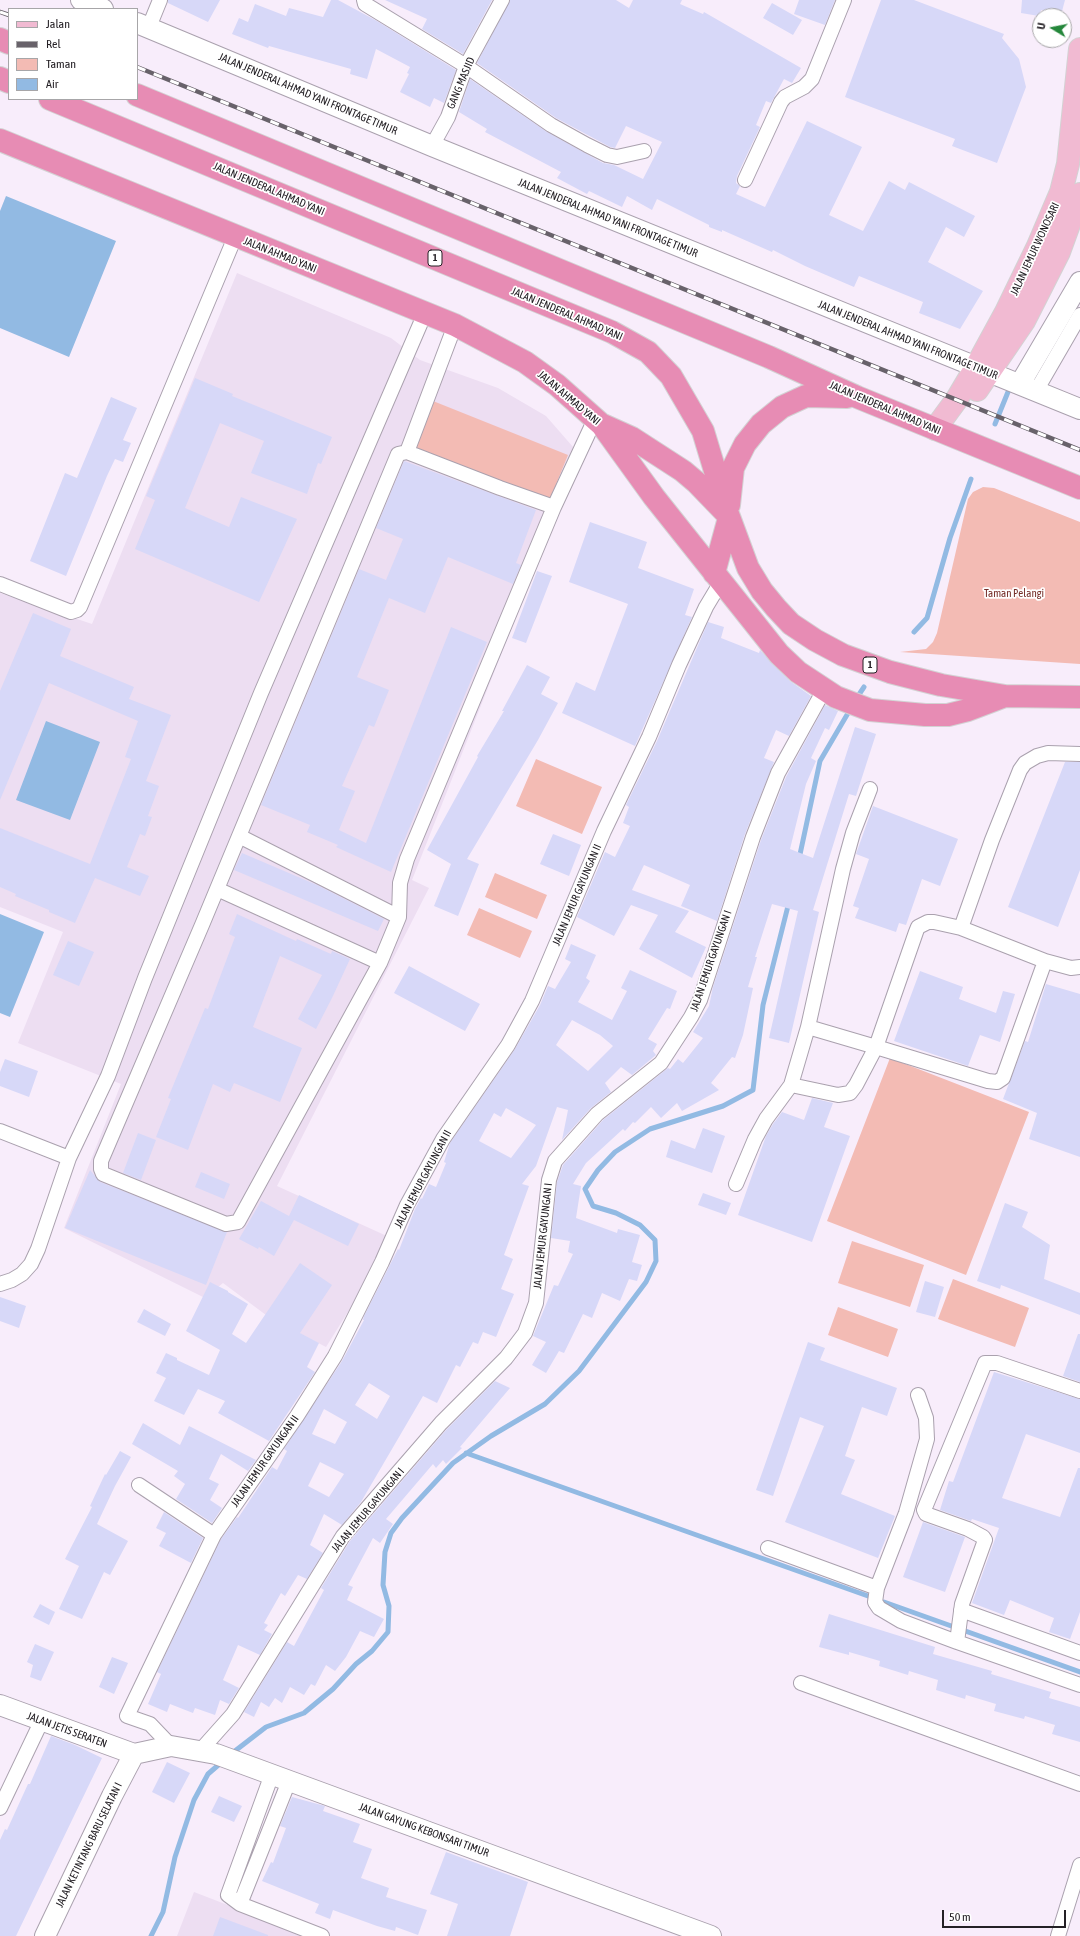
<!DOCTYPE html>
<html>
<head>
<meta charset="utf-8">
<style>
	body { margin:0 }
	#map { position:relative; width:1080px; height:1936px; overflow:hidden; background:#f8edfb; font-family:"Asap Condensed",sans-serif }
	canvas { display:block }
	.legend { position:absolute; left:8px; top:8px; width:130px; height:92px; box-sizing:border-box; background:#fff; border:1px solid #a7a6a8; margin:0; padding:5px 7px; list-style:none; font-size:12px; color:#242025 }
	.legend li { display:flex; align-items:center; gap:8px; height:20px }
	.legend b { width:20px; border:1px solid #a7a6a8 }
	.north { position:absolute; left:1032px; top:8px; width:40px; height:40px; box-sizing:border-box; background:#fff; border:1px solid #a7a6a8; border-radius:50%; rotate:280deg; font-size:11px; font-weight:700; line-height:16px; text-align:center; color:#242025 }
	.north::after { content:''; display:block; margin:auto; width:14px; height:18px; background:#25873b; clip-path:polygon(50% 0,100% 100%,50% 72%,0 100%) }
	.scale { position:absolute; left:942px; top:1910px; width:124px; height:18px; box-sizing:border-box; border:2px solid #242025; border-top:0; padding-left:5px; font-size:12px; line-height:14px; white-space:nowrap; color:#242025; -webkit-text-stroke:3px #fff; paint-order:stroke }
</style>
</head>
<body>
<div id="map">
<canvas width="1080" height="1936"></canvas>
<ul class="legend">
<li><b style="height:5px;background:#f1bad2"></b>Jalan</li>
<li><b style="height:5px;background:#68626a"></b>Rel</li>
<li><b style="height:11px;background:#f3bbb4"></b>Taman</li>
<li><b style="height:11px;background:#92bae3"></b>Air</li>
</ul>
<div class="north">U</div>
<div class="scale">50 m</div>
</div>
<script>
const ctx = document.querySelector('canvas').getContext('2d');
ctx.lineJoin = 'round';
function fillPath(path, color) {
  ctx.fillStyle = color;
  ctx.fill(path, 'evenodd');
}
function shape(rows) {
  const path = new Path2D();
  for (const r of rows) {
    path.moveTo(r[0], r[1]);
    for (let i = 2; i < r.length; i += 2) path.lineTo(r[i], r[i + 1]);
  }
  return path;
}
function trace(path, color, width, dash) {
  ctx.strokeStyle = color;
  ctx.lineWidth = width;
  ctx.lineCap = dash ? 'butt' : 'round';
  ctx.setLineDash(dash || []);
  ctx.stroke(path);
}
function write(font, color, halo, rows, align = 'center') {
  ctx.font = font + ' "Asap Condensed",sans-serif';
  ctx.lineWidth = 3.5;
  ctx.setLineDash([]);
  ctx.textBaseline = 'middle';
  ctx.strokeStyle = halo;
  ctx.fillStyle = color;
  for (const [text, x, y, turn = 0] of rows) {
    ctx.save();
    ctx.translate(x, y);
    ctx.rotate((+turn || 0) * Math.PI / 180);
    ctx.textAlign = isNaN(turn) ? turn : align;
    if (halo) ctx.strokeText(text, 0, 0);
    ctx.fillText(text, 0, 0);
    ctx.restore();
  }
}
const built = shape([
	[237,273,391,338,420,360,498,388,546,416,580,455,412,880,429,888,277,1186,389,1237,356,1299,326,1347,270,1318,223,1283,205,1298,64,1228,121,1084,18,1043,63,932,0,907,0,593,92,624],
	[194,1892,308,1936,177,1936]
]);
const green = shape([
	[433,401,568,455,548,504,413,451],
	[983,487,994,488,1080,522,1080,664,900,652,926,649,933,642,937,633,968,499,973,492],
	[536,759,602,787,582,834,516,806],
	[495,873,547,895,537,919,485,897],
	[479,908,532,931,520,958,467,935],
	[890,1058,1029,1112,966,1275,827,1221],
	[852,1241,924,1265,910,1307,838,1283],
	[953,1279,1029,1308,1015,1347,938,1319],
	[838,1307,898,1329,888,1357,828,1335]
]);
const water = shape([
	[6,196,116,241,69,357,0,328,0,211],
	[46,721,100,742,70,820,16,800],
	[0,914,44,932,10,1017,0,1013]
]);
const stream = shape([
	[995,424,1010,387],
	[914,632,927,618,950,538,971,479],
	[856,699,864,687],
	[799,859,820,761,851,708],
	[466,1453,868,1596],
	[884,1602,1080,1672],
	[231,1754,266,1727,304,1713,333,1689,356,1664,372,1651,388,1632,389,1606,383,1585,385,1552,391,1533,402,1518,453,1463,491,1436,545,1404,579,1371,646,1282,656,1261,655,1240,640,1225,616,1213,593,1206,585,1189,598,1170,615,1152,650,1129,723,1106,753,1090,763,1005,789,902],
	[151,1936,163,1912,175,1857,194,1800,208,1774,223,1761]
]);
const building = shape([
	[168,0,220,0,208,22,168,3],
	[331,0,338,0,377,21,456,70,444,103,434,98,430,107,400,92,409,74,407,73,410,67,376,49,367,79,350,74,351,69,269,46,268,48,232,34,239,18,248,22,255,4,286,16,289,8,323,17],
	[385,0,492,0,463,54,422,29,427,19],
	[510,0,616,0,629,8,633,0,682,0,680,4,703,14,704,12,801,68,792,83,784,79,771,103,766,101,756,125,760,127,737,176,736,183,740,186,736,194,765,207,807,121,862,147,829,215,863,231,889,181,905,190,909,182,975,216,964,237,946,227,928,262,983,291,960,329,919,313,923,302,859,276,854,287,805,266,773,250,772,252,722,230,722,232,709,227,709,225,657,199,652,210,627,196,622,207,589,191,587,194,557,178,561,172,485,132,487,129,459,112,470,79,547,132,603,163,614,165,643,179,662,142,626,126,615,148,610,147,556,118,477,63],
	[799,0,835,0,825,25,794,14],
	[881,0,914,0,1004,34,1002,38,1019,59,1026,87,997,163,952,146,955,139,845,97],
	[1022,0,1065,0,1061,15,1041,10,1039,16,1021,13],
	[772,3,802,20,793,35,763,18],
	[195,378,233,394,232,396,332,437,321,464,318,463,307,494,251,473,264,441,220,423,185,508,229,527,241,497,297,519,259,602,135,549,155,500,146,496],
	[111,397,137,408,123,440,131,443,123,462,115,459,107,476,66,576,30,561,65,473,77,478],
	[404,461,536,510,516,563,521,565,513,584,448,557,425,613,389,598,357,677,389,690,374,727,369,725,342,786,355,791,339,830,366,843,451,627,487,642,391,872,336,847,338,845,307,832,310,825,261,805,359,569,386,580,403,539,376,528],
	[590,522,647,542,638,568,694,589,685,615,692,617,635,746,562,713,576,682,595,691,628,604,569,582],
	[537,571,552,576,526,643,512,638],
	[33,613,71,629,60,656,134,687,129,699,171,715,146,781,159,786,148,816,152,817,145,836,140,834,127,867,149,876,140,896,95,878,75,923,49,912,49,910,15,896,16,894,0,887,0,828,90,864,131,759,125,757,138,721,49,683,0,800,0,691],
	[708,622,724,627,721,638,759,653,760,650,790,681,811,696,789,736,776,730,764,758,774,762,745,834,717,921,681,906,690,885,644,865,632,890,689,911,675,932,706,947,692,978,639,949,658,915,631,905,614,936,577,917,605,852,615,857,630,826,623,823,629,807,626,805,657,741],
	[527,665,550,677,541,694,558,703,538,740,467,859,479,864,458,916,434,906,451,864,427,850,478,757,477,756,504,711,502,711],
	[825,705,838,711,829,730,825,728,811,758,816,761,806,784,790,849,813,858,855,727,876,734,856,796,849,794,813,910,819,912,789,1043,769,1038,798,911,772,904,755,957,757,957,748,987,753,988,743,1035,735,1058,732,1057,711,1083,719,1090,682,1111,677,1103,661,1118,651,1107,635,1123,633,1122,625,1131,623,1129,586,1163,573,1184,581,1186,576,1218,617,1233,618,1229,640,1235,632,1262,642,1265,637,1281,629,1279,620,1301,602,1293,592,1318,583,1314,564,1353,559,1351,546,1373,532,1365,546,1342,533,1336,554,1285,558,1286,573,1254,568,1252,570,1241,551,1238,557,1182,563,1165,603,1120,668,1068,670,1069,678,1059,683,1063,703,1038,693,1032,709,1006,713,987,761,840,786,777],
	[1065,762,1080,762,1080,870,1058,927,1008,907],
	[873,806,958,839,940,886,922,879,906,925,899,923,896,932,855,918,859,908,853,906,869,859,856,854],
	[553,834,581,845,569,876,540,864],
	[242,853,317,885,384,919,378,931,234,870],
	[237,914,296,941,297,939,331,954,332,951,350,959,332,998,316,1029,298,1019,322,975,280,956,253,1027,302,1048,280,1102,234,1083,230,1092,213,1084,188,1150,156,1137,171,1099,168,1098,205,1008,208,1009,235,937,229,934],
	[68,941,94,952,79,986,53,975],
	[571,944,596,955,586,978,590,981,578,1002,612,1020,627,991,621,988,630,970,677,991,670,1009,667,1008,648,1039,657,1044,653,1051,656,1055,632,1075,621,1067,605,1083,611,1092,591,1108,562,1140,568,1110,557,1107,536,1166,522,1184,529,1186,504,1255,513,1259,501,1289,514,1294,496,1337,483,1332,478,1344,473,1342,460,1367,456,1365,437,1403,423,1396,361,1502,342,1525,324,1514,310,1545,323,1553,307,1579,298,1575,285,1596,281,1593,264,1623,268,1625,264,1630,272,1634,260,1655,238,1645,223,1680,239,1688,229,1704,220,1700,215,1715,195,1708,193,1713,170,1704,167,1712,148,1704,161,1674,157,1672,221,1539,237,1517,238,1518,272,1467,277,1470,287,1451,284,1449,342,1361,364,1320,363,1320,364,1316,398,1249,399,1250,415,1209,421,1198,422,1199,429,1184,436,1187,446,1163,444,1162,450,1143,515,1049,540,1005,548,986,555,989,571,962,565,959],
	[572,1020,600,1035,613,1046,588,1071,556,1045],
	[506,1108,536,1125,511,1158,479,1141,494,1113,501,1117],
	[369,1383,390,1396,377,1419,355,1405],
	[324,1409,347,1422,335,1444,312,1434],
	[320,1462,344,1474,329,1497,308,1486],
	[409,966,480,1004,465,1031,394,993],
	[920,971,963,987,959,999,996,1013,1003,991,1015,994,1000,1042,980,1035,968,1066,894,1041],
	[1046,984,1080,994,1080,1157,1029,1139,1037,1113,1003,1099,1025,1041,1028,1042],
	[5,1059,38,1071,29,1097,0,1086,0,1072],
	[812,1098,833,1103,824,1127,850,1136,812,1242,738,1215,766,1136,773,1124,782,1112,804,1120],
	[703,1128,725,1136,712,1173,666,1157,671,1140,695,1149],
	[138,1133,156,1140,141,1180,123,1173],
	[90,1170,100,1182,227,1232,206,1285,65,1228],
	[201,1172,230,1184,224,1199,195,1187],
	[703,1193,731,1203,726,1215,698,1205],
	[299,1195,359,1224,348,1246,294,1220,274,1256,259,1247,258,1249,239,1239,261,1201,289,1216],
	[1005,1203,1028,1212,1022,1227,1050,1245,1044,1279,1080,1293,1080,1315,1001,1285,1000,1289,977,1281],
	[300,1263,332,1285,300,1333,319,1343,307,1367,315,1372,269,1441,218,1413,225,1401,198,1389,184,1415,154,1401,166,1378,156,1373,166,1353,177,1358,177,1360,209,1375,220,1350,186,1331,210,1282,228,1291,228,1292,248,1304,232,1334,246,1343],
	[925,1281,944,1287,935,1317,916,1312],
	[0,1297,26,1306,19,1328,0,1321],
	[144,1309,171,1324,165,1336,137,1322],
	[1078,1334,1080,1334,1080,1382,1063,1376],
	[808,1342,825,1348,820,1360,897,1388,887,1416,862,1407,845,1456,855,1460,841,1494,895,1516,878,1558,785,1522,824,1426,800,1417,773,1496,756,1490],
	[994,1372,1080,1399,1080,1453,1026,1434,1002,1498,1060,1517,1078,1468,1080,1468,1080,1612,1070,1639,1049,1632,1054,1618,1010,1600,1004,1615,972,1603,999,1528,972,1519,971,1521,940,1510,949,1481,953,1482],
	[495,1381,510,1388,460,1447,462,1448,446,1464,443,1460,436,1468,433,1464,386,1519,393,1524,380,1543,373,1538,348,1585,353,1587,347,1600,384,1619,374,1637,360,1631,346,1657,335,1671,326,1665,315,1686,311,1684,304,1695,290,1687,282,1703,275,1698,269,1707,261,1702,254,1717,244,1712,287,1642,294,1646,324,1590,321,1588,350,1541,447,1429],
	[143,1423,180,1445,189,1426,256,1460,248,1471,221,1454,209,1479,219,1484,210,1500,222,1508,212,1523,176,1499,185,1484,174,1476,178,1471,132,1444],
	[120,1451,131,1457,115,1486,97,1524,128,1541,110,1575,104,1572,82,1619,59,1609,79,1566,65,1559,92,1507,90,1506,105,1474,106,1475],
	[164,1512,203,1538,191,1563,159,1546,166,1533,156,1528],
	[923,1522,965,1537,945,1592,903,1577],
	[40,1604,55,1612,49,1625,33,1617],
	[829,1614,935,1647,933,1654,992,1671,991,1674,1051,1692,1049,1698,1080,1707,1080,1742,1052,1734,1055,1725,1025,1716,1024,1719,994,1711,996,1704,966,1695,965,1699,936,1690,938,1680,909,1671,908,1675,879,1666,880,1661,849,1652,849,1655,819,1647],
	[35,1644,54,1652,41,1681,30,1677,33,1665,27,1662],
	[112,1657,128,1663,114,1694,99,1687],
	[51,1736,75,1745,102,1758,16,1936,0,1936,0,1840,5,1829,7,1830,28,1784,30,1784],
	[167,1762,190,1773,174,1803,152,1792],
	[219,1796,242,1806,234,1822,211,1812],
	[292,1797,325,1806,323,1811,360,1824,353,1842,372,1849,361,1878,389,1888,386,1897,427,1910,418,1935,396,1927,395,1931,377,1926,333,1910,330,1919,315,1913,319,1904,262,1881,271,1862,273,1863,286,1828,280,1826],
	[446,1852,528,1882,510,1936,447,1936,458,1904,430,1894],
	[220,1917,268,1935,268,1936,213,1936]
]);
const street = shape([
	[364,0,365,4,466,66,551,125,587,145,607,155,617,157,644,151],
	[149,27,160,0],
	[432,146,448,117,466,66,502,0],
	[745,180,781,102,785,97,804,87,812,79,844,0],
	[1036,391,1080,315],
	[407,452,455,325],
	[554,507,500,488,407,452,398,454,202,925,101,1161,101,1169,103,1174,226,1224,238,1222,380,963,399,917,400,883,407,859,554,507,595,419],
	[0,584,71,612,77,610,80,607,235,237],
	[870,789,853,833,843,869,808,1027,876,1047,916,932,918,927,928,922,934,922,961,928,1045,961,1071,968,1080,967],
	[239,836,399,917],
	[217,889,380,963],
	[961,928,992,840,1020,770,1025,763,1037,756,1048,753,1080,754],
	[791,1085,838,1095,850,1093,856,1085,876,1047,988,1081,997,1082,1003,1078,1045,961],
	[0,1131,69,1158],
	[736,1184,755,1139,766,1119,791,1085,808,1027],
	[0,1284,12,1280,22,1274,31,1264,38,1249,69,1158,108,1076,145,978,261,693,425,313],
	[1080,1391,997,1363,985,1363,924,1510,926,1514,968,1529,983,1537,985,1540,962,1604,957,1642,1080,1685],
	[918,1395,926,1418,927,1439,906,1513,877,1588,875,1602,879,1608,901,1621,957,1642],
	[139,1485,214,1535],
	[768,1548,877,1588],
	[961,1610,1080,1653],
	[801,1683,1080,1784],
	[171,1746,150,1724,127,1716,214,1535,297,1416,335,1356,382,1262,407,1205,443,1139,508,1045,532,1001,604,831,649,737,679,665,706,607,721,582],
	[200,1751,233,1714,343,1536,441,1423,506,1358,525,1333,536,1303,549,1180,555,1161,597,1114,661,1063,691,1017,700,1000,753,837,778,773,824,690],
	[272,1774,228,1895,240,1904,322,1936],
	[0,1808,42,1720],
	[240,1904,289,1781],
	[1058,1936,1080,1865]
]);
const secondary = shape([
	[81,0,103,9],
	[137,23,432,146,1080,409],
	[1020,384,1080,282],
	[0,1705,134,1754],
	[134,1754,171,1746,216,1754,711,1936],
	[45,1936,112,1796,134,1754]
]);
const primary = shape([
	[977,390,1024,321,1059,252,1080,194],
	[935,429,957,399,976,367,1006,312,1038,246,1061,192,1068,164,1080,49]
]);
const highway = shape([
	[0,39,9,43],
	[0,78,9,82],
	[137,95,769,357,857,397,1080,488],
	[50,99,612,332,648,352,671,376,703,431,728,514,748,568,762,591,776,608,791,624,815,640,843,655,890,672,941,685,1005,696,1080,697],
	[0,140,455,325,525,362,557,385,602,425,654,497,779,654,798,672,836,697,870,710,925,715,948,715,968,710,1005,696],
	[603,425,632,438,683,471,696,482,725,512],
	[729,505,733,468,745,444,761,424,782,407,806,396,847,397],
	[714,573,729,518]
]);
const rail = shape([
	[0,12,9,15],
	[137,67,1080,450]
]);
const shields = [
	[435,258,14],
	[870,665,14]
];
const shieldNames = [
	["1",435,258],
	["1",870,665]
];
const streetNames = [
	["GANG MASJID",461,83,-67],
	["JALAN JENDERAL AHMAD YANI FRONTAGE TIMUR",308,94,23],
	["JALAN JENDERAL AHMAD YANI",269,189,23],
	["JALAN JENDERAL AHMAD YANI FRONTAGE TIMUR",608,218,22],
	["JALAN JEMUR WONOSARI",1035,249,-65],
	["JALAN AHMAD YANI",280,255,22],
	["JALAN JENDERAL AHMAD YANI",567,314,23],
	["JALAN JENDERAL AHMAD YANI FRONTAGE TIMUR",908,340,22],
	["JALAN AHMAD YANI",569,398,40],
	["JALAN JENDERAL AHMAD YANI",885,408,23],
	["JALAN JEMUR GAYUNGAN II",577,895,-67],
	["JALAN JEMUR GAYUNGAN I",711,961,-71],
	["JALAN JEMUR GAYUNGAN II",423,1179,-62],
	["JALAN JEMUR GAYUNGAN I",543,1236,-84],
	["JALAN JEMUR GAYUNGAN II",265,1461,-55],
	["JALAN JEMUR GAYUNGAN I",368,1510,-50],
	["JALAN JETIS SERATEN",67,1730,20],
	["JALAN GAYUNG KEBONSARI TIMUR",424,1830,20],
	["JALAN KETINTANG BARU SELATAN I",89,1845,-64]
];
const parkNames = [
	["Taman Pelangi",1014,594]
];
fillPath(built, '#eddef2');
fillPath(green, '#f3bbb4');
fillPath(water, '#92bae3');
trace(stream, '#92bae3', 5);
fillPath(building, '#d7d8f8');
trace(street, '#aaa1ae', 16);
trace(secondary, '#aaa1ae', 22);
trace(primary, '#d3d2d3', 24);
trace(highway, '#d3d2d3', 24);
trace(street, '#fff', 14);
trace(secondary, '#fff', 20);
trace(primary, '#f1bad2', 22);
trace(highway, '#e78cb4', 22);
trace(rail, '#68626a', 4.5);
trace(rail, '#fff', 3, [9]);
for (const [x, y, w] of shields) {
  const box = new Path2D();
  box.roundRect(x - w / 2, y - 8, w, 16, 3);
  ctx.fillStyle = '#fff';
  ctx.fill(box);
  trace(box, '#242025', 1);
}
write('bold 10px', '#242025', null, shieldNames);
write('11px', '#242025', '#fff', streetNames);
write('11px', '#742c27', '#fff', parkNames);
</script>
</body>
</html>
